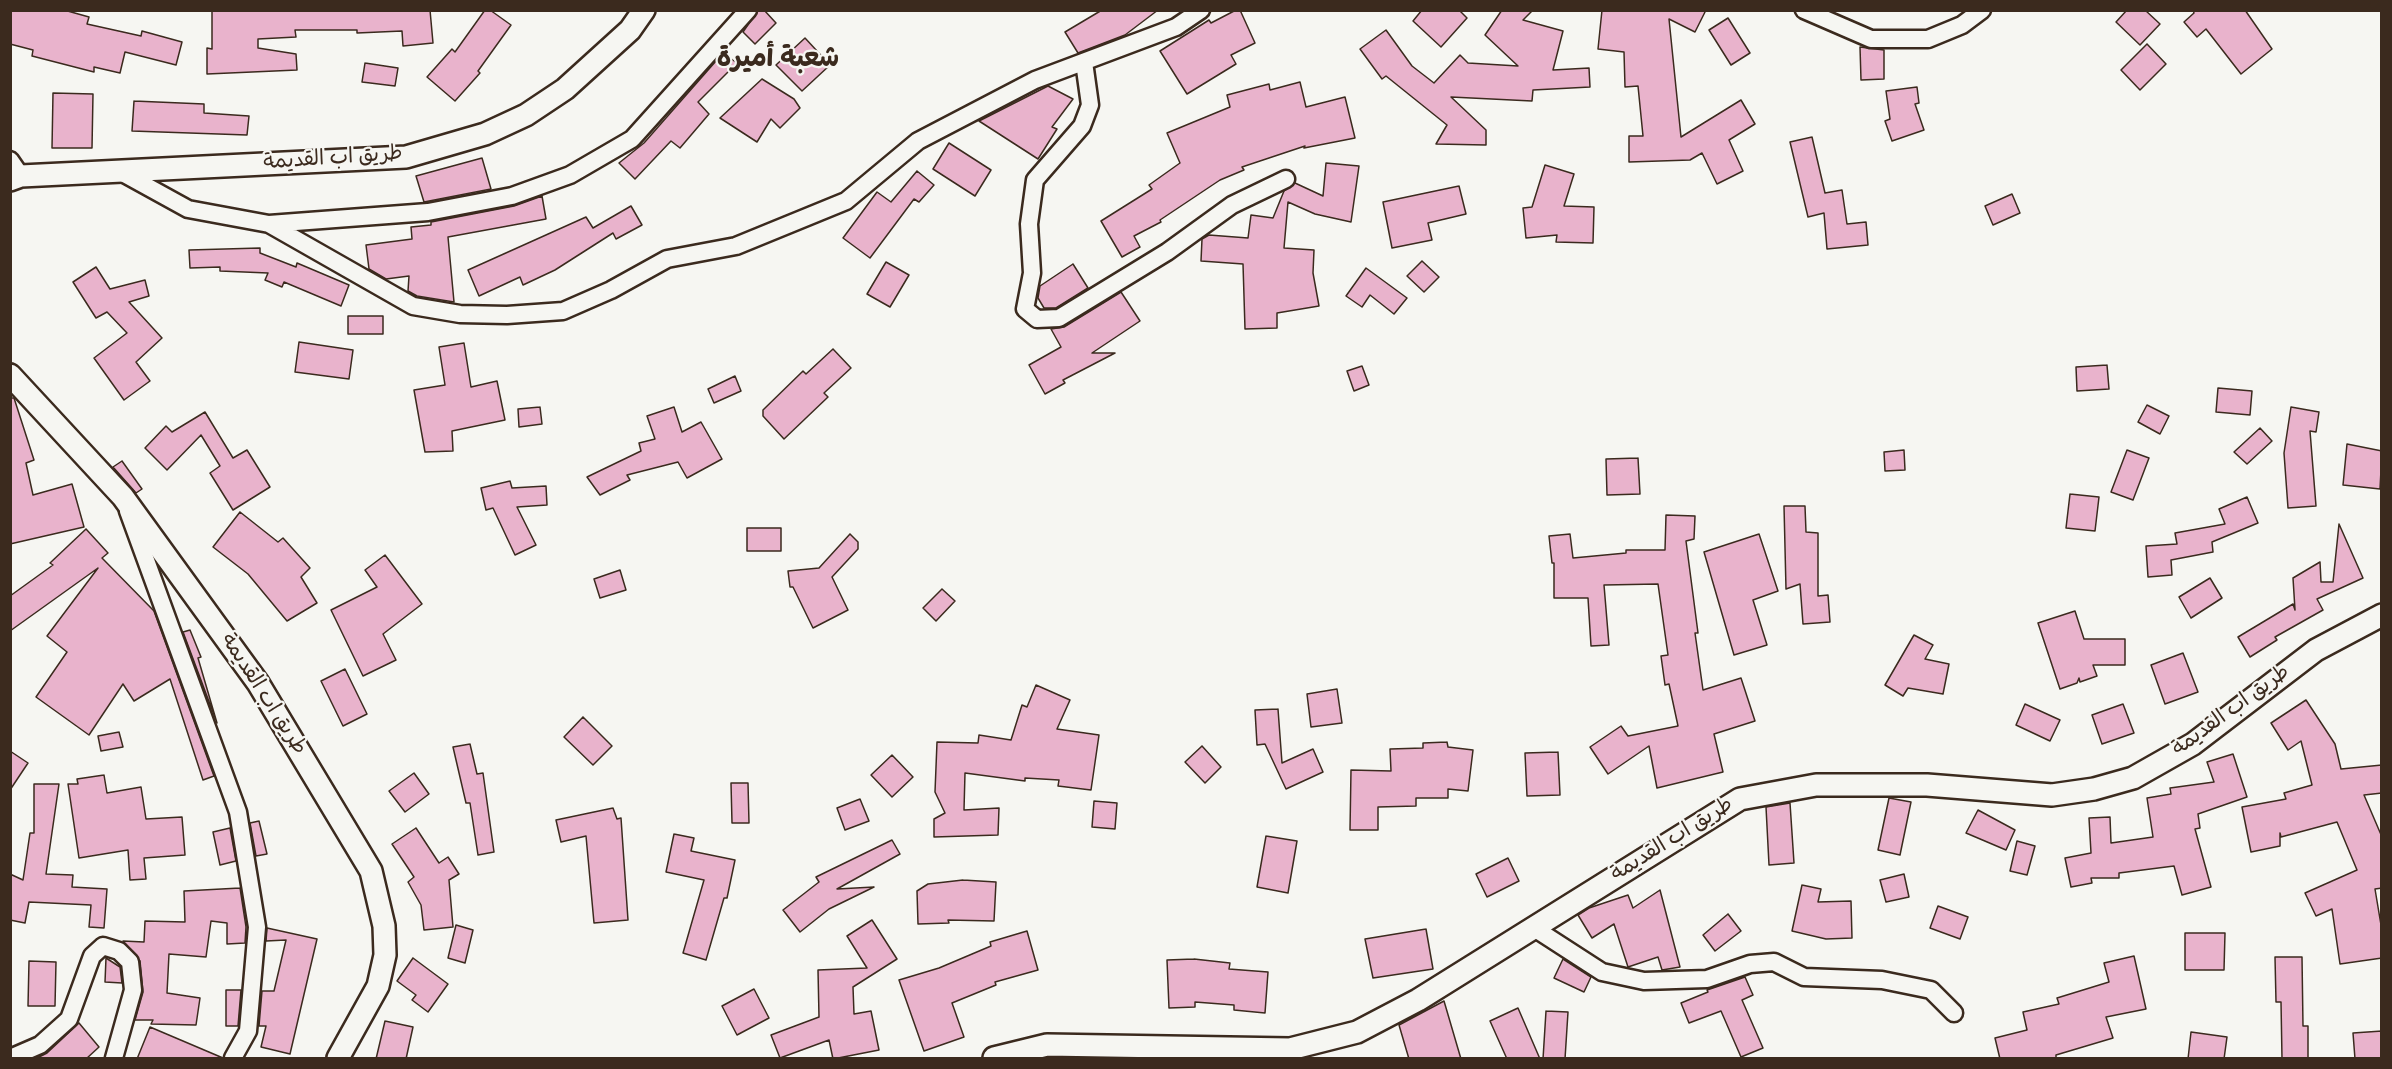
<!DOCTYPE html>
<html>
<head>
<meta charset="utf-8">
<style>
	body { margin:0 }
	#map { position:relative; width:2392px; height:1069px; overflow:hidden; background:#f6f6f2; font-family:"Indie Flower",sans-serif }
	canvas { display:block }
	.frame { position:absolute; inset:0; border:12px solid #3b2a1e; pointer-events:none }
</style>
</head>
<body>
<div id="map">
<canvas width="2392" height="1069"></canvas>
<div class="frame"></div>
</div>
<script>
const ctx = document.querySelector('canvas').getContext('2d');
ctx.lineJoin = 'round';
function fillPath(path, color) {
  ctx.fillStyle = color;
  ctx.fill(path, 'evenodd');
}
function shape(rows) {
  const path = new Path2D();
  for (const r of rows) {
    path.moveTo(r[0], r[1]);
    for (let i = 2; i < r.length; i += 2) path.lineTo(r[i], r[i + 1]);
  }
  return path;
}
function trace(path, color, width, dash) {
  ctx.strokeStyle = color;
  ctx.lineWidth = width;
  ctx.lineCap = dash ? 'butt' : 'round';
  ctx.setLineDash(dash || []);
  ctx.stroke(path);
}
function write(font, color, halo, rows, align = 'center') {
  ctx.font = font + ' "Indie Flower","Playpen Sans Arabic",sans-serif';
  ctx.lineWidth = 4.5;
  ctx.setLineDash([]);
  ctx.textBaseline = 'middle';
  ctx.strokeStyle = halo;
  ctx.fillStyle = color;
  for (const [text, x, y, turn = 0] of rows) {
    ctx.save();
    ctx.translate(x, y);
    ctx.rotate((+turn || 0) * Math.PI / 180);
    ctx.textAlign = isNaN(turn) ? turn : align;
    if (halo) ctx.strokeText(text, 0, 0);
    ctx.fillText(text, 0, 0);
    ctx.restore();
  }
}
const building = shape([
	[10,10,64,10,89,17,87,24,141,36,142,31,182,42,176,65,125,52,120,73,94,67,94,72,32,56,33,50,10,44,10,10],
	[212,10,430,10,433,43,403,46,402,31,357,33,357,30,295,30,296,37,258,39,258,48,296,54,297,70,207,74,207,48,212,49,212,10],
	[485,10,490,10,511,25,478,71,480,73,455,101,427,77,452,49,455,52,485,10],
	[758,10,764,10,776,23,755,44,743,32,758,10],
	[1102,10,1158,10,1125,35,1078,53,1065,32,1102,10],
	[1236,10,1240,10,1255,43,1231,55,1236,64,1187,94,1160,51,1209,20,1211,23,1236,10],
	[1422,10,1459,10,1467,18,1441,47,1413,21,1422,10],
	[1502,10,1533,10,1523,20,1563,31,1553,70,1589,68,1590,87,1533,90,1532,101,1451,97,1486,130,1486,145,1436,144,1447,125,1386,76,1382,79,1360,49,1386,30,1412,66,1434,83,1460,55,1468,63,1518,66,1485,35,1502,10],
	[1602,10,1706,10,1695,32,1669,19,1681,137,1741,100,1755,124,1729,140,1743,171,1717,184,1702,153,1690,160,1629,162,1629,136,1643,136,1638,86,1625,87,1624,52,1598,49,1602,10],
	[2127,10,2145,10,2160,24,2140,45,2116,22,2127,10],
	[2193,10,2245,10,2272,49,2241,74,2206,29,2197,37,2184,22,2194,13,2193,10],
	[1728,18,1750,53,1731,65,1709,30,1728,18],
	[805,38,830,65,802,91,776,65,805,38],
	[2147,44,2166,64,2140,90,2121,70,2147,44],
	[1860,47,1884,50,1884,79,1861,80,1860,47],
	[723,53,737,63,698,102,709,114,680,148,671,141,635,179,619,163,644,143,723,53],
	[365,63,398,68,395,86,362,82,365,63],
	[762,79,794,99,800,108,780,128,771,119,757,142,720,118,762,79],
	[1300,82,1306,107,1345,97,1355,138,1304,148,1305,146,1242,167,1244,170,1220,180,1160,220,1161,222,1134,236,1140,247,1122,257,1101,221,1152,189,1149,185,1180,163,1167,133,1230,107,1227,95,1269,84,1270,90,1300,82],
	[1048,86,1073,99,1052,127,1057,129,1038,159,979,121,1048,86],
	[1917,87,1919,103,1915,104,1924,130,1892,141,1885,121,1890,119,1886,91,1917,87],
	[53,93,93,94,92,148,52,148,53,93],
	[134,101,204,104,204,113,249,116,247,135,132,131,134,101],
	[1812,137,1825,193,1842,190,1847,224,1866,222,1868,245,1827,249,1824,213,1808,217,1790,142,1812,137],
	[949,143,991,170,975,196,933,169,949,143],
	[482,158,491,189,424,202,416,176,482,158],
	[1326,163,1359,166,1351,222,1315,214,1288,202,1284,248,1314,250,1313,273,1319,306,1277,313,1277,328,1245,329,1243,264,1201,261,1202,239,1209,235,1248,238,1251,215,1273,218,1284,191,1295,183,1323,196,1326,163],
	[1545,165,1574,174,1564,206,1594,207,1593,243,1556,242,1557,235,1526,238,1523,208,1532,207,1545,165],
	[917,171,934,185,919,202,914,199,870,258,843,238,877,192,891,202,917,171],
	[1459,186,1466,214,1428,223,1432,240,1392,248,1383,202,1459,186],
	[2012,194,2020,213,1993,225,1985,206,2012,194],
	[542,196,546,219,448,237,454,302,417,296,408,291,409,276,386,279,369,269,366,245,412,239,411,227,431,225,431,222,514,206,542,196],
	[631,206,642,225,616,239,613,233,555,270,523,285,520,277,479,296,468,270,586,217,593,228,631,206],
	[260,248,260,253,296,267,297,263,349,285,341,306,284,282,282,287,265,280,268,273,220,271,220,267,190,268,189,250,260,248],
	[1422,261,1439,277,1424,292,1407,276,1422,261],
	[886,262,909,275,890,307,867,294,886,262],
	[1073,264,1088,288,1056,308,1044,308,1038,298,1040,286,1073,264],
	[96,267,110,289,145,280,149,296,129,302,162,338,136,362,150,381,124,400,94,358,127,333,107,312,96,318,73,282,96,267],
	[1366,268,1407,298,1394,314,1370,295,1362,307,1346,296,1366,268],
	[1121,292,1140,321,1092,353,1115,353,1063,380,1065,383,1045,394,1029,365,1061,347,1051,329,1064,327,1121,292],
	[348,316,383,316,383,334,348,334,348,316],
	[299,342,353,350,349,379,295,372,299,342],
	[464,343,471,387,497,381,505,420,452,431,453,451,425,452,414,390,445,385,439,347,464,343],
	[833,349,851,368,824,393,828,397,784,439,763,416,763,410,803,371,806,374,833,349],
	[2107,365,2109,389,2077,391,2076,367,2107,365],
	[1362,366,1369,385,1354,391,1347,371,1362,366],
	[735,376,741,391,714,403,708,389,735,376],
	[2218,388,2252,391,2250,415,2216,412,2218,388],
	[10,398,14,398,34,460,26,463,33,495,72,484,84,527,10,544,10,398],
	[2147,405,2169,416,2160,434,2138,422,2147,405],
	[540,407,542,424,519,427,518,409,540,407],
	[674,407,682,432,701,422,722,459,687,478,678,462,627,475,630,480,600,495,587,477,641,451,639,443,655,439,647,416,674,407],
	[2291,407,2319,412,2316,432,2310,431,2316,506,2288,508,2284,453,2291,407],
	[205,412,233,458,247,450,270,487,233,510,210,473,220,466,201,435,167,470,145,448,166,426,172,432,205,412],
	[2260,428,2272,441,2247,464,2234,452,2260,428],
	[2347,444,2382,451,2380,489,2343,485,2347,444],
	[1904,450,1905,470,1885,471,1884,452,1904,450],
	[2127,450,2149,458,2133,500,2111,492,2127,450],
	[1638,458,1640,494,1607,495,1606,459,1638,458],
	[122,461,142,489,136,493,113,467,122,461],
	[510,481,512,488,546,486,547,505,517,507,536,545,515,555,493,508,486,510,481,488,510,481],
	[2070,494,2099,497,2095,531,2066,528,2070,494],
	[2247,497,2258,523,2212,542,2213,552,2171,560,2172,575,2148,577,2146,546,2177,544,2175,533,2225,524,2219,509,2247,497],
	[1784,506,1805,506,1806,532,1818,533,1818,596,1828,595,1830,622,1803,624,1800,584,1786,589,1784,506],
	[240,512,278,542,283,538,310,568,301,577,317,603,287,621,248,574,213,547,240,512],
	[1666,515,1695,516,1694,539,1686,541,1698,633,1695,633,1703,690,1741,678,1755,721,1714,734,1723,772,1657,788,1649,746,1608,774,1590,747,1621,726,1628,736,1678,726,1669,684,1665,685,1661,656,1668,655,1658,584,1604,585,1609,645,1591,646,1588,598,1554,598,1554,563,1552,563,1549,536,1570,534,1573,558,1626,553,1626,550,1665,550,1666,515],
	[2339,524,2363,578,2317,599,2323,610,2275,637,2277,640,2250,657,2238,637,2293,604,2295,610,2293,578,2320,562,2321,582,2333,582,2339,524],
	[747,528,781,528,781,551,747,551,747,528],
	[86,529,108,553,102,558,154,611,214,776,203,780,170,679,134,701,123,684,89,735,36,697,67,652,47,636,98,568,10,631,10,596,53,565,50,563,86,529],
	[850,534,858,542,858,549,832,577,848,610,813,628,793,587,790,587,788,571,819,568,850,534],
	[1759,534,1778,591,1753,600,1767,645,1734,655,1704,552,1759,534],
	[385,555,422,604,383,634,396,660,363,676,331,610,377,587,365,570,385,555],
	[620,570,626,590,600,598,594,579,620,570],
	[2210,578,2222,598,2191,618,2179,597,2210,578],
	[942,589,955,601,936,621,923,608,942,589],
	[2075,611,2084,639,2125,639,2125,665,2093,665,2097,676,2080,682,2079,678,2077,683,2060,689,2038,623,2075,611],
	[190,630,201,657,198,658,217,723,183,632,190,630],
	[1914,635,1933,645,1925,659,1949,664,1943,694,1908,688,1903,696,1885,685,1914,635],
	[2183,653,2198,692,2165,704,2151,665,2183,653],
	[345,669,367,714,343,726,321,681,345,669],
	[1036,685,1070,700,1057,729,1099,735,1091,790,1058,786,1059,780,1025,778,1025,781,965,773,964,810,999,808,998,835,934,837,934,819,945,813,935,792,937,742,978,743,979,735,1011,740,1022,705,1027,707,1036,685],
	[1337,689,1342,723,1311,727,1307,694,1337,689],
	[2306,700,2335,744,2341,769,2382,765,2382,793,2364,795,2382,837,2382,888,2375,889,2382,931,2382,958,2340,964,2332,909,2316,916,2305,893,2357,870,2337,822,2281,837,2280,833,2280,846,2251,852,2242,807,2286,799,2284,793,2312,785,2301,741,2288,750,2271,723,2306,700],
	[2025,704,2060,720,2050,741,2016,725,2025,704],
	[2123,704,2134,733,2102,744,2092,715,2123,704],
	[1278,709,1282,763,1313,749,1323,772,1286,789,1265,744,1257,745,1255,710,1278,709],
	[583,717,612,746,593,765,564,737,583,717],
	[119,732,123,747,101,751,98,736,119,732],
	[1447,742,1448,747,1473,750,1468,791,1448,789,1448,798,1416,798,1416,806,1378,807,1378,830,1350,830,1351,770,1391,771,1390,749,1423,748,1423,743,1447,742],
	[470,744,477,774,483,773,494,852,478,855,470,803,466,803,453,747,470,744],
	[1202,746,1221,767,1205,783,1185,762,1202,746],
	[10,751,28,763,10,790,10,751],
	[1558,752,1560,795,1527,796,1525,753,1558,752],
	[2233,754,2247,797,2198,814,2200,828,2195,829,2211,887,2182,895,2174,866,2119,873,2119,878,2091,878,2092,883,2071,887,2065,858,2091,853,2089,818,2110,817,2111,843,2153,837,2147,798,2171,794,2170,788,2214,782,2207,762,2233,754],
	[892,755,913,777,892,797,871,775,892,755],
	[414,773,429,794,405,812,389,791,414,773],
	[104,775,107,793,141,787,146,819,182,817,185,855,144,858,146,879,130,880,128,850,79,858,68,784,78,784,77,779,104,775],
	[731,783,748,783,749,823,732,823,731,783],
	[34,784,59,784,46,874,73,875,72,887,107,889,104,928,89,927,91,905,29,902,25,923,10,920,10,874,23,880,30,833,34,833,34,784],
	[1889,798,1911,802,1900,855,1878,850,1889,798],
	[860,799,869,821,845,830,837,808,860,799],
	[1094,801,1117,803,1115,829,1092,827,1094,801],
	[1790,803,1794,863,1769,865,1766,807,1790,803],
	[613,808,617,819,621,818,628,920,594,923,586,836,561,842,556,820,613,808],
	[1978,810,2015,830,2006,850,1966,833,1978,810],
	[259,821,267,854,256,856,250,823,259,821],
	[230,828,236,861,220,865,213,832,230,828],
	[416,828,439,863,448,857,459,874,449,880,453,927,424,930,421,905,408,882,414,877,392,844,416,828],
	[674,834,694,838,691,851,735,860,727,898,724,898,706,960,683,953,704,880,666,872,674,834],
	[1266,836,1297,841,1288,893,1257,887,1266,836],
	[892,840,900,854,837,889,874,887,829,909,800,932,783,910,819,882,816,877,892,840],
	[2017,841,2035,846,2027,875,2010,871,2017,841],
	[1508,858,1519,881,1487,897,1476,874,1508,858],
	[1904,874,1909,897,1886,902,1880,880,1904,874],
	[963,880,996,882,994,921,948,920,949,923,918,924,917,891,928,884,963,880],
	[1802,885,1821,889,1818,902,1851,901,1852,938,1826,939,1792,931,1802,885],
	[240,888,246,927,245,943,227,944,227,923,211,921,206,957,169,954,167,993,200,998,196,1025,151,1024,153,1020,135,1020,143,992,140,961,123,941,144,942,145,921,185,922,184,891,240,888],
	[1660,890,1680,967,1662,970,1658,957,1628,967,1614,924,1592,938,1578,915,1589,908,1628,895,1633,908,1660,890],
	[1938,906,1968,917,1960,939,1930,928,1938,906],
	[1728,914,1741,931,1715,951,1703,935,1728,914],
	[872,920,897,959,853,987,854,1014,871,1011,879,1050,833,1059,829,1040,780,1058,771,1035,819,1017,818,970,867,968,847,936,872,920],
	[456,925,473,930,465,963,448,958,456,925],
	[267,928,317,939,290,1054,261,1047,266,1026,259,1026,262,991,274,991,286,940,266,941,267,928],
	[1426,929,1433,969,1373,978,1365,939,1426,929],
	[1027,931,1038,970,995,982,996,985,952,1003,964,1037,924,1051,899,980,939,968,991,946,990,942,1027,931],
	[2185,933,2225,933,2224,970,2185,970,2185,933],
	[2134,956,2146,1009,2106,1017,2113,1038,2056,1055,2056,1059,2000,1059,1995,1038,2027,1030,2023,1012,2059,1004,2057,998,2109,982,2104,963,2134,956],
	[2275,957,2302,957,2303,1026,2308,1026,2308,1059,2282,1059,2281,1002,2276,1002,2275,957],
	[106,958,120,967,122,983,105,982,106,958],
	[413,958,448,984,428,1012,412,1000,416,995,397,981,413,958],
	[1194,959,1230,963,1229,969,1268,972,1265,1013,1234,1010,1234,1005,1195,1002,1195,1007,1169,1008,1167,960,1194,959],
	[1563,959,1591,977,1584,992,1554,978,1563,959],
	[29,961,56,962,55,1006,28,1006,29,961],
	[1745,977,1753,995,1742,1000,1763,1048,1741,1057,1721,1011,1689,1023,1681,1003,1708,992,1707,990,1745,977],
	[754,989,769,1018,737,1035,722,1006,754,989],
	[226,990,241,990,238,1026,226,1026,226,990],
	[1444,1001,1461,1059,1409,1059,1399,1025,1444,1001],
	[1518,1008,1540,1059,1507,1059,1490,1021,1518,1008],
	[1546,1011,1568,1012,1565,1059,1543,1059,1546,1011],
	[385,1021,413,1027,406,1059,376,1059,385,1021],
	[79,1023,99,1047,86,1059,35,1059,47,1053,79,1023],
	[150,1027,223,1058,223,1059,137,1059,150,1027],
	[2382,1031,2382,1059,2355,1059,2353,1033,2382,1031],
	[2191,1032,2227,1037,2224,1059,2188,1059,2191,1032]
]);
const minor = shape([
	[1804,10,1871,39,1928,39,1962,25,1982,10],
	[1084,62,1090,105,1082,126,1035,180,1029,224,1032,273,1025,309,1037,319,1059,318,1167,252,1232,205,1286,179],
	[10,160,21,176],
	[119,171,188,209,269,224,428,212,512,196,570,175,632,139,748,10],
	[269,224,413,306,460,314,507,315,563,311,611,290,667,259,736,246,846,201,918,141,1035,80,1176,27,1201,10],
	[128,511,238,812,257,927,248,1031,233,1058],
	[1534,928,1602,972,1644,981,1707,979,1750,964,1774,962,1804,977,1882,980,1931,990,1954,1013],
	[10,1058,40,1045,69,1019,92,956,103,946,119,951,130,962,133,990,114,1058]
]);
const tertiary = shape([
	[10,180,21,176,406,157,485,134,526,115,565,89,630,30,644,10],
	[10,375,123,497,258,683,371,871,384,926,385,955,378,986,338,1058],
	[994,1058,1047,1045,1290,1049,1357,1032,1418,1000,1740,799,1816,785,1927,785,2052,795,2094,789,2133,778,2193,744,2316,650,2382,615]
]);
const streetNames = [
	["طريق اب القديمة",333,160,-4],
	["طريق اب القديمة",262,695,57],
	["طريق اب القديمة",2232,712,-36],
	["طريق اب القديمة",1673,841,-32]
];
const districtNames = [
	["شعبة أميرة",778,62]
];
fillPath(building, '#e9b3cc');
trace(building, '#3b2a1e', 1.5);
trace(minor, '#3b2a1e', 21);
trace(tertiary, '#3b2a1e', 26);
trace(minor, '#f6f6f2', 16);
trace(tertiary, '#f6f6f2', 21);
write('21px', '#3b2a1e', '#f6f6f2', streetNames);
write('bold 27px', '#3b2a1e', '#f6f6f2', districtNames);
</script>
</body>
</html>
